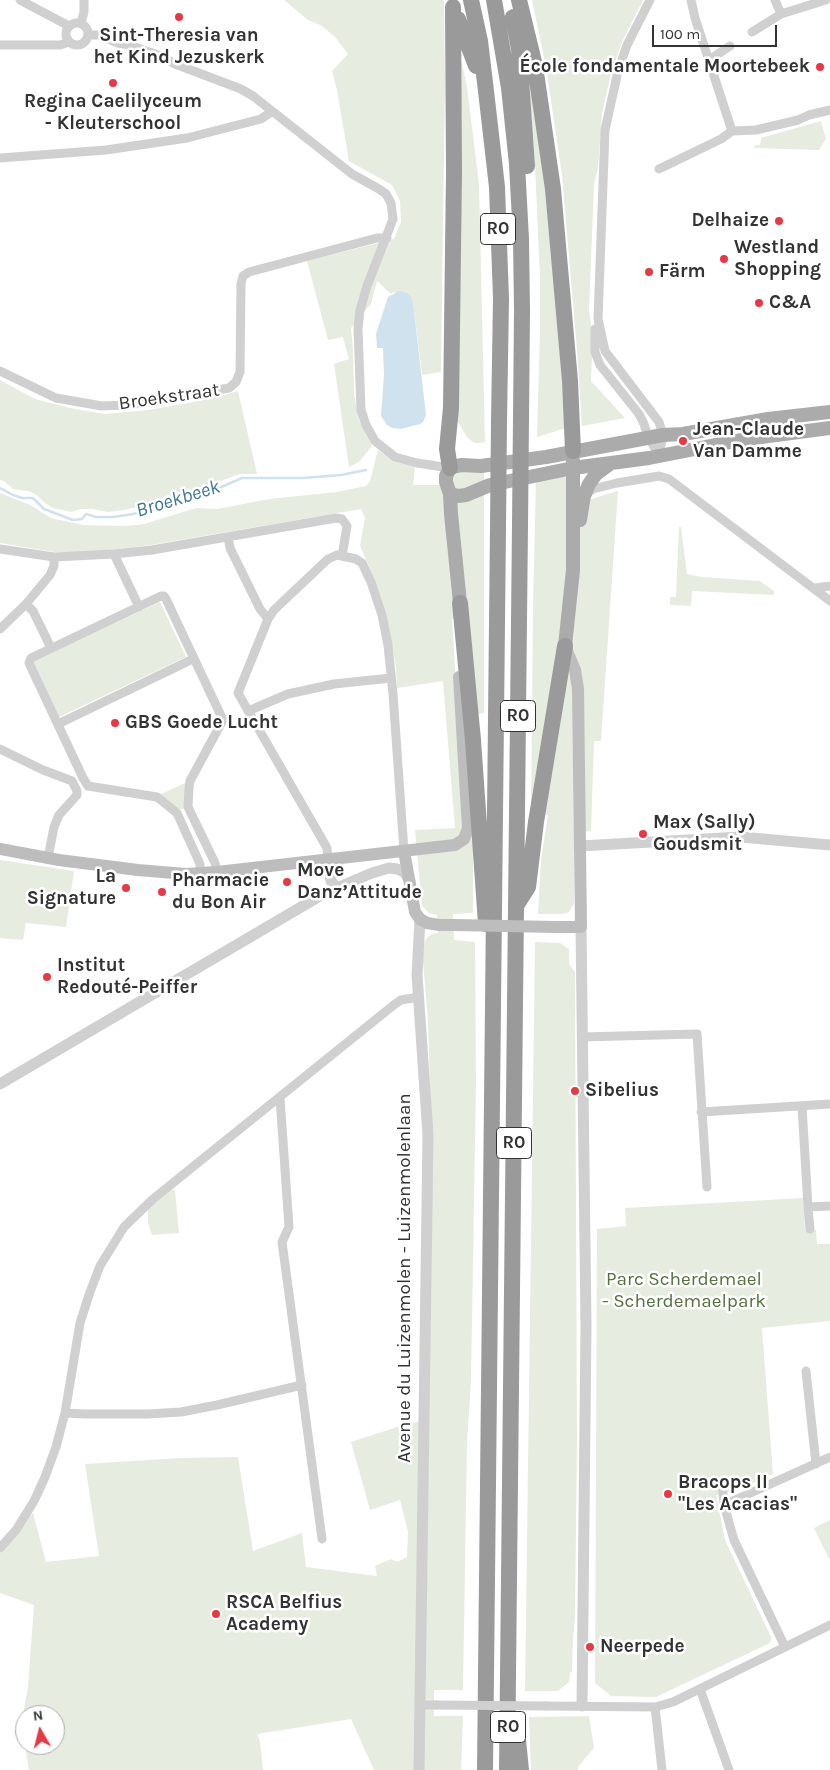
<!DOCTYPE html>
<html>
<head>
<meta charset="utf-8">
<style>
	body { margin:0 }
	#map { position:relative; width:830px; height:1770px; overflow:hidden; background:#fff; font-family:Karla,sans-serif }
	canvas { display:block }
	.north { position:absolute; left:15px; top:1705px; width:50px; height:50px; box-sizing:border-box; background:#fff; border:1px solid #adadad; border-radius:50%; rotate:352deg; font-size:14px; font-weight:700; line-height:20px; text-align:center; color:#333 }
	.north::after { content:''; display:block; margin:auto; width:18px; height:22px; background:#e63946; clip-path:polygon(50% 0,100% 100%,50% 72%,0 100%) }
	.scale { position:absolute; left:652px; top:25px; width:125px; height:22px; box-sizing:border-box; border:2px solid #333; border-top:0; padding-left:6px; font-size:15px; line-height:18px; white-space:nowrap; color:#333; -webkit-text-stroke:4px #fff; paint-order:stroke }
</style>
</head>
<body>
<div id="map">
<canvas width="830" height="1770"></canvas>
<div class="north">N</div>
<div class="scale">100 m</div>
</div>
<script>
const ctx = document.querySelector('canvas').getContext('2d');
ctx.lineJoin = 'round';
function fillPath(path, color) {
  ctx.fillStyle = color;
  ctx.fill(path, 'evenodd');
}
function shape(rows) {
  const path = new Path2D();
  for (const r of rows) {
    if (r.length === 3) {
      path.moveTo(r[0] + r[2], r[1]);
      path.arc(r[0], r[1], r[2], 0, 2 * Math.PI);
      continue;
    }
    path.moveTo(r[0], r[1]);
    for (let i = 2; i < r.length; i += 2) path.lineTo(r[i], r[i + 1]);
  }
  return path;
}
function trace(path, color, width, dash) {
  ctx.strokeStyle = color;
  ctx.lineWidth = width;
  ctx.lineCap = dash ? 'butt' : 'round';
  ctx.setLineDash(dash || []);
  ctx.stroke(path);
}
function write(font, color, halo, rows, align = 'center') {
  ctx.font = font + ' Karla,sans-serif';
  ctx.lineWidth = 5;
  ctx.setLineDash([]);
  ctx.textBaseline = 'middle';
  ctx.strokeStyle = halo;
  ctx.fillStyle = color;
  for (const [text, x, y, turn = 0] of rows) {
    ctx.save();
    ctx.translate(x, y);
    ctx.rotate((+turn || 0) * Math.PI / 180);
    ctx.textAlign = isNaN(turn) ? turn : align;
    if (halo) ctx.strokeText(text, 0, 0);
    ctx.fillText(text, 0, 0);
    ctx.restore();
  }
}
const green = shape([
	[284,0,444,0,445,83,441,372,422,375,413,303,394,292,391,294,377,281,371,304,351,328,353,349,354,394,359,420,372,446,359,462,349,467,334,364,349,359,343,337,328,340,307,261,394,239,401,222,400,201,392,185,349,161,337,90,332,71,348,54,335,37,322,26,308,20],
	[532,0,643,0,621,44,610,78,602,114,598,168,594,184,589,311,593,335,591,381,625,418,582,426,577,350,562,175,546,67],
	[460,54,467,87,479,184,485,442,480,443,474,443,467,437,457,421],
	[528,66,543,149,566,428,537,437,540,331,540,279,535,164],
	[821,121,826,139,819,150,754,148,755,145,760,145,761,138],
	[0,380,35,399,70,408,105,414,148,410,183,404,214,398,238,391,257,474,240,474,223,480,212,487,178,498,124,510,108,512,92,509,81,509,71,512,53,508,45,503,35,494,28,491,13,489,4,481,0,480],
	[378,450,394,461,415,467,413,485,440,485,462,471,484,471,484,713,478,714,468,617,452,619,465,824,473,837,473,913,453,914,454,940,475,942,476,1085,471,1381,467,1441,463,1690,434,1690,434,1716,463,1716,461,1770,374,1770,351,1719,257,1734,260,1742,263,1770,29,1770,25,1745,55,1745,55,1715,25,1715,25,1740,23,1714,28,1687,34,1605,0,1593,0,1553,12,1540,30,1515,33,1513,46,1562,99,1556,85,1464,180,1458,238,1457,253,1551,302,1533,306,1567,377,1576,375,1566,391,1559,397,1562,407,1557,408,1532,400,1500,370,1510,351,1442,397,1427,428,1419,431,1123,428,1021,422,949,426,939,432,934,438,933,437,915,429,913,422,906,415,830,455,828,443,681,397,688,396,667,386,613,374,578,360,546,365,518,361,509,151,545,96,552,54,552,0,543,0,493,30,505,51,518,83,525,126,526,144,524,196,508,217,509,269,499,337,492,366,486,370,481],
	[561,475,567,478,587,518,591,499,618,491,601,741,594,741,591,831,574,833,574,904,569,912,562,914,538,914,541,860,548,815,531,813,533,607,536,480],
	[679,527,681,527,687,574,702,577,760,581,774,591,774,595,692,591,691,606,670,605,670,597,676,597],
	[160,602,186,657,59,717,33,661],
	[185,783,186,806,183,809,177,809,159,795],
	[0,860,74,871,66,927,26,923,23,940,0,938],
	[535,942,560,943,569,949,569,964,575,972,577,1439,575,1619,573,1637,572,1671,570,1673,569,1682,558,1691,525,1691],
	[171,1190,175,1190,179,1233,152,1235,148,1223,148,1209],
	[803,1198,805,1230,816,1230,817,1244,830,1244,830,1321,762,1328,773,1474,740,1489,716,1495,725,1540,772,1639,768,1644,656,1697,611,1696,595,1683,597,1229,626,1226,625,1208],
	[830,1520,830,1559,829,1559,814,1528],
	[589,1716,594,1748,583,1761,578,1767,578,1770,531,1770,529,1717]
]);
const water = shape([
	[399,291,407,293,411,297,413,303,426,415,423,422,420,424,401,429,392,428,387,425,381,416,384,375,383,348,377,348,376,334,388,297]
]);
const stream = shape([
	[0,488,13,495,22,498,33,498,44,509,73,520,82,519,86,514,96,517,114,517,133,514,203,495,242,478,303,478,341,475,366,470]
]);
const minor = shape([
	[20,0,69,26],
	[650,0,627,45,618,71,605,130,598,319,605,351,659,422,663,435,659,455],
	[691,0,695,18,732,131],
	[775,0,781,14],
	[77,34,11],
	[81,23,84,12,84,0],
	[752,32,781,14,826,0],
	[88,35,99,35,118,43,129,45,161,56,175,64,241,89,253,96,352,174,379,189,386,194,391,203,393,219,367,286,360,310,358,329,361,410,366,425,375,441,395,457,417,463,450,468],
	[0,45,60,45,69,42],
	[709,60,730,46],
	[0,158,106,150,187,138,261,119,271,112],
	[659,169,721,139,732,131,756,130,798,120,809,115,830,110],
	[595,329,595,352,600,365,639,414,644,424,648,437,659,455],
	[0,371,56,398,102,406,129,405,229,388,236,382,240,372,241,284,243,276,249,272,377,238,387,238],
	[586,494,593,489,617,483,659,476,669,479,830,601],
	[228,537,230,548,260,609,268,619],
	[0,549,54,557,114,554,152,550,336,518,342,519,347,526,342,556],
	[114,554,139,607],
	[815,588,830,586],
	[26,604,33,611,51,648],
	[0,629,26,604,50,575,54,566,54,557],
	[248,711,288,694,334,684,391,678],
	[58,724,193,659],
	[0,749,43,770,67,779,72,781,77,791,77,795,59,815,54,827,48,858],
	[328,860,327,848,238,693,268,619,274,610,328,559,337,555,356,559,362,563,371,582,382,615,388,645,393,694,404,851],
	[200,873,200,864,177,813,157,797,88,786,83,778,29,663,31,658,161,596,164,596,166,599,223,720,190,781,189,788,188,807,215,863,217,872],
	[582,1037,697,1034,707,1187],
	[280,1098,289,1227,282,1242,322,1539],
	[802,1106,808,1207,830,1206],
	[701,1112,830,1104],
	[808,1207,810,1229],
	[806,1371,816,1464],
	[65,1413,85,1414,148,1414,181,1412,217,1405,302,1385],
	[722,1482,724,1505,734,1540,785,1647],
	[724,1505,830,1457],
	[0,1548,16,1530,34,1501,45,1477,56,1447,65,1413,80,1323,90,1292,100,1266,124,1227,153,1199,395,1004,401,1000,419,997],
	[700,1689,729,1770],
	[420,1705,436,1705],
	[546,1706,655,1707,673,1702,830,1625],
	[655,1707,662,1770]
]);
const tertiary = shape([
	[580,846,741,837,830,845],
	[328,860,331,881,337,888],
	[581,927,586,1325,582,1706],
	[0,1084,325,893,372,873,389,868,397,869,404,872,410,881],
	[419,1770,428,1135,417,975,420,919]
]);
const secondary = shape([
	[0,849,59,860,138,870,186,874,217,872,455,845,464,839,468,828,459,677],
	[404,851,415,912,420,919,427,923,439,925,455,925],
	[555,927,581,927,578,689,575,670,565,646]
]);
const primary = shape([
	[450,494,458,496,466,495,490,485,573,468,649,458,746,439,830,428],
	[580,520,584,496,589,484,596,474,611,463],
	[460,603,451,514,450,494,446,482,446,476,450,468,461,465,481,466,546,457,663,435,683,434,768,419,830,412],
	[565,646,573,570,573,460]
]);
const motorway = shape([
	[471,0,480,41,486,91,497,187,501,299,499,421],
	[494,0,509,88,517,164,521,239,522,311,521,418],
	[519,0,535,66,553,189,570,381,573,451],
	[513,17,519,49,527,166],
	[458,19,476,66],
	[450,468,447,449,451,408,454,172,453,7],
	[460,603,473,740,486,924],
	[516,906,528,887,536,822,565,646],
	[516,1720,521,1770],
	[485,1770,498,527],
	[507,1770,520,525]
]);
const minorBridge = shape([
	[436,1705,546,1706]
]);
const secondaryBridge = shape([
	[455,925,555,927]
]);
const motorwayBridge = shape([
	[520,525,521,418],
	[498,527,499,421]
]);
const markers = [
	[179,17,5,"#e63946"],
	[820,67,5,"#e63946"],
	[113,83,5,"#e63946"],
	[779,221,5,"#e63946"],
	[724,259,5,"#e63946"],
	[649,272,5,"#e63946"],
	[759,303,5,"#e63946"],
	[683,441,5,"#e63946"],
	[115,723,5,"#e63946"],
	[643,834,5,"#e63946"],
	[287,882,5,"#e63946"],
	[126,888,5,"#e63946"],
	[162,892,5,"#e63946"],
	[47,977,5,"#e63946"],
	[575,1091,5,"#e63946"],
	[668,1494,5,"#e63946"],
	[216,1614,5,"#e63946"],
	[590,1647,5,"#e63946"]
];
const shields = [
	[498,229,35],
	[518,716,35],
	[514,1143,35],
	[508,1727,35]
];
const shieldNames = [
	["R0",498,229],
	["R0",518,716],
	["R0",514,1143],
	["R0",508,1727]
];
const poiNames = [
	["Sint-Theresia van",179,36,"center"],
	["het Kind Jezuskerk",179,58,"center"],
	["École fondamentale Moortebeek",810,67,"right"],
	["Regina Caelilyceum",113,102,"center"],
	["- Kleuterschool",113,124,"center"],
	["Delhaize",769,221,"right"],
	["Westland",734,248],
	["Shopping",734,270],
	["Färm",659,272],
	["C&A",769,303],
	["Jean-Claude",693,430],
	["Van Damme",693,452],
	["GBS Goede Lucht",125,723],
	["Max (Sally)",653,823],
	["Goudsmit",653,845],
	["Move",297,871],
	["Danz’Attitude",297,893],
	["La",116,877,"right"],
	["Signature",116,899,"right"],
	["Pharmacie",172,881],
	["du Bon Air",172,903],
	["Institut",57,966],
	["Redouté-Peiffer",57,988],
	["Sibelius",585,1091],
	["Bracops II",678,1483],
	["\"Les Acacias\"",678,1505],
	["RSCA Belfius",226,1603],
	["Academy",226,1625],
	["Neerpede",600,1647]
];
const streetNames = [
	["Broekstraat",169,397,-8],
	["Avenue du Luizenmolen - Luizenmolenlaan",405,1278,-90]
];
const parkNames = [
	["Parc Scherdemael",684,1280],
	["- Scherdemaelpark",684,1302]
];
const waterNames = [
	["Broekbeek",178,499,-17]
];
fillPath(green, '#e6ecdf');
fillPath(water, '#cfe2ee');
trace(stream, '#cfe2ee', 2.5);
trace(minor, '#d0d0d0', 9);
trace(tertiary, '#d0d0d0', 11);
trace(secondary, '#bdbdbd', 12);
trace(primary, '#ababab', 14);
trace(motorway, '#9a9a9a', 16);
trace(minorBridge, '#d0d0d0', 9);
trace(secondaryBridge, '#bdbdbd', 12);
trace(motorwayBridge, '#9a9a9a', 16);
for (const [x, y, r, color] of markers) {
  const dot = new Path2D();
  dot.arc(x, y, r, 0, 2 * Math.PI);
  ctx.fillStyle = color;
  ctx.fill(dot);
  trace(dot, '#fff', 2);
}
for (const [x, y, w] of shields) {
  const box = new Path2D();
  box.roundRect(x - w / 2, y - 15.5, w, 31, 4);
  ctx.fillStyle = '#fff';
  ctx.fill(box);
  trace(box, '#333', 1);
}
write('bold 18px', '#333', null, shieldNames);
write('bold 19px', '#333', '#fff', poiNames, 'left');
write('19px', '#333', '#fff', streetNames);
write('19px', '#56703f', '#fff', parkNames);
write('italic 20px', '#3f7597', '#fff', waterNames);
</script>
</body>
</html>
